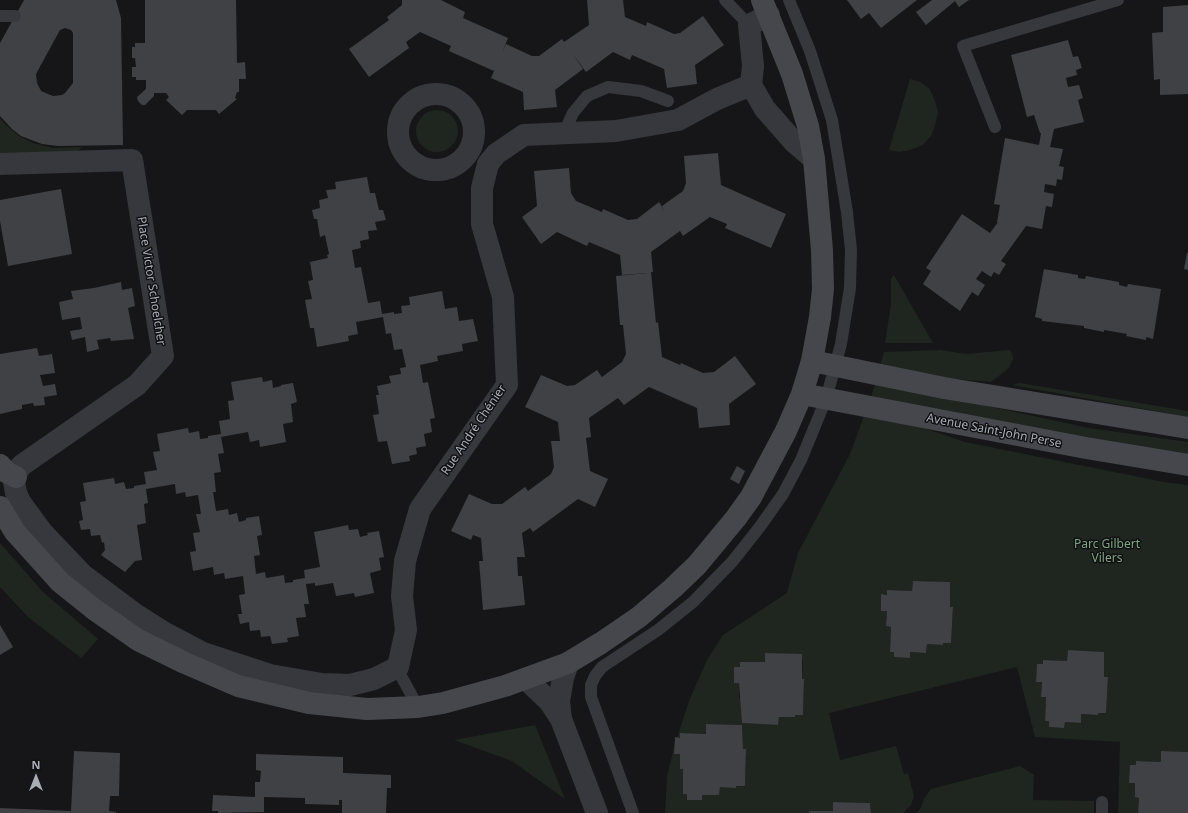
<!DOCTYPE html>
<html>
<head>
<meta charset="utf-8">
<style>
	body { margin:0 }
	#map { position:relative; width:1188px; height:813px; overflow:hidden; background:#161618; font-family:"Noto Sans",sans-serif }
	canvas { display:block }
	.north { position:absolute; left:16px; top:757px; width:40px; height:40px; -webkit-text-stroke:3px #111113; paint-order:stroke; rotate:0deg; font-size:11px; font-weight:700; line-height:16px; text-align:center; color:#a8adb8 }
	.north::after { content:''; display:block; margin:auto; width:14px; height:18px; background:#a8adb8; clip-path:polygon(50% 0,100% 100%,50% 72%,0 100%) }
</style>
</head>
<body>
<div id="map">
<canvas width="1188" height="813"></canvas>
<div class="north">N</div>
</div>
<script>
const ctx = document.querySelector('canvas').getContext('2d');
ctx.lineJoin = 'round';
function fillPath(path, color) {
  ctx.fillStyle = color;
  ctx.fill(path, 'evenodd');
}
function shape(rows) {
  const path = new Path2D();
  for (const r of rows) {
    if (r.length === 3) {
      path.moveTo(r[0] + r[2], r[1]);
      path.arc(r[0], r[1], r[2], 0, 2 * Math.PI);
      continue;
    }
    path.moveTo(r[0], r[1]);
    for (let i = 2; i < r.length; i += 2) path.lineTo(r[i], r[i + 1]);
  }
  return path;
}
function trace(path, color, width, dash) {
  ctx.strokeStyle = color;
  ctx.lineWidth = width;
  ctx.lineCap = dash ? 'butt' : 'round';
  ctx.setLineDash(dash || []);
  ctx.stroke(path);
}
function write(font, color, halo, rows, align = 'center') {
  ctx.font = font + ' "Noto Sans",sans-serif';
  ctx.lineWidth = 3;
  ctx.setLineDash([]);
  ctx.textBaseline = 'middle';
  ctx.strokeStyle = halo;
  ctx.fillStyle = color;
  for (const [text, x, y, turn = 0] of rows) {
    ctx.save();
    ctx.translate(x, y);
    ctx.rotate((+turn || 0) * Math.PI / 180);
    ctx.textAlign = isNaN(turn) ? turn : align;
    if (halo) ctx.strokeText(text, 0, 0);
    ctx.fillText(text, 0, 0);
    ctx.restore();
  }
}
const green = shape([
	[910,79,920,82,929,88,934,98,938,112,936,122,931,136,923,145,910,150,899,152,889,150],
	[437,131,21],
	[0,118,5,124,19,136,33,143,53,148,82,147,76,153,0,157],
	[894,275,933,343,885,343,891,304,891,279],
	[940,350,966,354,1009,350,1012,353,1013,359,1009,368,991,382,936,377,880,366,884,352],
	[876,382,1089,428,1188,442,1188,458,870,400],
	[1020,383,1188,411,1188,417,1012,385],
	[864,416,918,426,965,442,1164,482,1188,485,1188,752,1161,751,1161,762,1136,761,1135,797,1139,798,1138,813,1118,813,1120,742,1035,737,1017,667,829,713,840,760,896,746,904,774,908,773,914,796,911,805,903,813,871,813,870,803,834,802,833,811,809,811,809,813,665,813,667,777,674,747,689,701,706,662,723,635,787,593,798,553,850,454],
	[913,581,950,582,950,607,953,607,951,643,943,643,943,645,927,644,926,653,910,652,910,658,894,657,894,652,890,651,891,627,886,626,887,611,882,594,887,595,887,590,912,591],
	[1068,650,1104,652,1104,677,1108,677,1106,713,1098,713,1098,715,1081,714,1081,723,1065,722,1064,728,1049,727,1049,721,1045,721,1046,697,1041,697,1042,682,1036,682,1037,664,1043,664,1043,660,1067,661],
	[765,653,803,661,802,679,804,679,803,715,795,715,795,717,779,717,778,725,742,723,741,698,739,698,739,683,734,683,734,667,740,667,740,662,765,662],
	[706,724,742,725,743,749,746,750,745,786,720,787,719,795,702,795,702,800,687,800,687,794,683,794,683,769,680,769,680,733,706,734],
	[0,543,43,592,98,639,81,658,28,617,0,587],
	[535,725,565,799,512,761,454,740],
	[1020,766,1034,775,1033,800,1094,801,1094,813,916,813,921,808,924,799,931,789]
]);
const building = shape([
	[24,0,116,0,121,18,123,145,58,146,42,144,21,136,12,129,0,116,0,43],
	[65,28,71,30,73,33,73,83,65,93,62,95,53,96,41,91,37,83,36,74,60,30],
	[145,0,236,0,237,63,245,62,246,79,239,79,239,92,237,92,235,98,237,99,219,114,216,110,187,110,182,115,166,100,169,97,166,93,154,93,154,96,145,105,142,105,138,101,137,97,146,89,146,80,136,80,136,77,132,77,132,67,136,67,135,58,132,58,132,47,135,47,135,43,145,43],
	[402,0,441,0,465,12,463,18,508,38,502,53,506,44,532,56,539,56,562,39,564,42,589,25,587,0,623,0,625,17,646,26,647,22,674,34,680,33,703,16,724,45,695,65,697,84,667,88,664,69,632,55,630,60,613,52,586,72,572,53,583,69,555,90,557,107,524,110,523,92,491,78,494,71,449,51,451,46,420,32,406,42,409,48,369,77,349,49,389,20,387,17,402,5],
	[847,0,917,0,881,28,869,13,861,19],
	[932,0,969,0,959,7,955,1,926,25,916,12],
	[1188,5,1188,94,1160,95,1160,79,1154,80,1152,33,1163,32,1163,7],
	[1068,40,1073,57,1078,56,1082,68,1076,70,1077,75,1066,78,1068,87,1079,85,1083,98,1078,100,1084,122,1054,129,1050,147,1063,149,1059,166,1064,167,1062,180,1057,179,1056,186,1045,184,1044,192,1054,194,1052,207,1046,206,1042,229,1026,226,1001,261,1006,264,999,275,994,272,991,277,982,271,976,279,985,285,978,296,972,292,960,311,923,284,931,271,926,268,962,214,990,233,998,222,997,222,1000,205,994,204,1005,138,1039,145,1041,133,1040,133,1034,115,1027,117,1011,55],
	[718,153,721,185,786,214,771,248,725,228,727,224,710,217,683,236,680,231,651,252,653,272,651,272,656,323,658,322,662,357,680,365,681,363,703,373,714,372,735,356,756,384,729,404,730,425,699,428,697,408,649,387,624,405,618,398,589,418,591,437,586,438,590,471,608,479,595,507,578,499,533,532,530,528,522,533,525,557,517,557,518,576,522,576,525,605,483,610,479,561,483,561,481,538,473,535,471,540,451,531,469,494,492,504,502,504,525,487,528,491,551,474,554,467,551,441,560,441,558,422,525,407,541,375,567,386,575,385,597,370,602,377,622,362,626,354,623,325,620,325,616,276,648,273,622,275,620,255,589,242,587,246,557,232,541,244,522,217,537,206,534,171,569,168,571,193,576,201,602,212,603,209,628,220,637,219,659,202,664,210,662,206,683,191,686,183,684,156],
	[367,177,370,193,375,193,379,210,383,210,386,220,375,222,377,230,368,231,369,239,360,241,361,248,352,250,355,268,361,267,368,303,380,301,382,314,394,312,394,314,402,313,401,306,410,305,409,297,442,291,445,309,457,307,459,321,473,319,478,341,462,344,463,351,437,356,438,361,420,365,423,383,428,382,435,418,430,419,432,432,424,434,426,446,416,448,417,454,409,456,410,461,392,464,387,441,378,442,373,415,379,414,376,395,379,395,377,386,391,383,389,376,401,374,400,368,406,367,402,349,394,350,391,333,386,334,383,317,356,322,358,334,348,336,349,341,317,347,314,328,310,328,305,300,312,299,308,281,313,280,310,262,328,258,327,255,329,254,325,235,320,237,317,219,314,219,312,210,320,208,319,200,328,198,326,190,336,189,335,182],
	[61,189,72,254,8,266,0,221,0,200],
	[1187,253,1188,253,1188,270,1184,269],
	[1044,269,1078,275,1078,278,1085,279,1086,276,1119,282,1119,285,1127,287,1128,284,1161,289,1153,339,1146,337,1146,340,1126,336,1127,334,1104,330,1104,332,1084,328,1084,326,1042,321,1042,319,1035,317],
	[121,282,122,290,132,288,135,306,128,308,134,339,111,341,110,338,97,340,99,349,87,352,85,337,72,340,70,331,82,329,80,317,62,320,59,302,73,299,71,291,94,288],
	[37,348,39,356,52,354,55,373,40,375,43,386,55,384,57,395,44,397,45,405,34,406,33,403,22,405,22,409,0,414,0,354],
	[262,377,263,382,272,380,273,388,281,386,281,385,293,383,297,402,291,404,293,422,283,424,286,442,260,447,259,440,250,442,248,432,221,437,224,453,218,454,221,472,214,473,216,492,213,492,216,511,228,509,229,515,237,513,239,522,246,520,246,518,259,516,262,535,257,536,260,555,254,556,256,574,265,572,266,578,284,575,285,583,293,582,293,580,305,578,304,570,320,567,314,532,348,525,349,530,358,529,360,537,368,535,367,533,379,531,384,557,379,558,381,570,370,573,374,593,355,597,354,593,336,596,333,583,315,586,315,583,306,584,309,604,304,604,306,617,296,618,299,636,287,638,288,642,272,644,270,636,261,637,260,630,250,631,249,622,240,624,238,614,242,614,239,595,245,594,243,576,225,579,224,573,214,575,213,567,193,571,190,552,196,551,193,533,200,532,196,514,201,514,198,495,186,497,185,492,176,494,175,484,146,489,148,503,144,504,146,523,137,525,142,560,135,561,125,572,101,555,105,550,104,542,102,543,100,535,91,536,90,529,81,530,79,521,83,520,80,502,86,501,83,483,114,478,115,484,124,482,126,489,134,488,134,486,146,484,144,472,157,470,153,452,160,451,157,434,188,428,189,433,199,431,200,439,208,438,208,436,221,434,219,421,230,419,228,401,234,400,231,382],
	[737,466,745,471,739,484,730,479],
	[913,581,950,582,950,607,953,607,951,643,943,643,943,645,927,644,926,653,910,652,910,658,894,657,894,652,890,652,891,627,886,626,887,611,881,611,881,594,887,595,887,590,912,591],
	[0,625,13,647,0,655],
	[1068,650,1104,652,1104,677,1108,677,1106,713,1098,713,1098,715,1081,714,1081,723,1065,722,1064,728,1049,727,1049,721,1045,721,1046,697,1041,697,1042,682,1036,682,1037,664,1043,664,1043,660,1067,661],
	[765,653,802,654,802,679,804,679,803,715,795,715,795,717,779,717,778,725,742,723,739,683,734,683,734,667,740,667,740,662,765,662],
	[706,724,742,725,743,749,746,749,745,786,736,786,736,788,720,787,719,795,702,795,702,800,687,800,687,794,683,794,683,769,680,769,680,754,674,754,675,737,680,738,680,733,706,734],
	[74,751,120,753,119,796,110,796,109,811,116,812,116,813,0,813,0,808,71,811],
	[1161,751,1188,752,1188,813,1138,813,1139,798,1135,797,1135,783,1129,783,1130,765,1136,765,1136,761,1161,762],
	[256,754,343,757,343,773,391,775,391,788,387,788,386,813,342,813,342,781,342,800,339,800,339,805,305,804,305,798,264,797,264,812,218,813,218,811,212,811,213,795,255,797,255,782,260,782,261,771,256,770],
	[833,802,870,803,871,813,809,813,809,811,833,811]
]);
const service = shape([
	[725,0,749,25],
	[0,16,15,16],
	[995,127,963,46,1118,0],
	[564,133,573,113,587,96,608,87,641,91,668,101],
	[398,667,400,674,418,707],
	[633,813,591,697,591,685,595,676,602,667,658,630,693,602,732,562,759,528,783,494,801,460,826,399,841,344,850,288,851,250,847,212,832,120,810,51,789,0],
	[1102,813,1102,802]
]);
const minor = shape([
	[769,15,749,25,753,66,751,85,765,109,794,142,814,159],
	[436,132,38],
	[0,164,132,160,163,356,137,385,22,465,17,471,14,482,16,493,20,502,42,532,83,575,135,614,165,633,203,653,270,675,322,684,350,685,374,679,398,667,406,630,402,596,405,561,420,509,507,385,503,297,482,224,482,188,488,164,496,154,524,135,616,131,678,120,717,99,751,85]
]);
const tertiary = shape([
	[568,663,563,678,559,701,561,719,597,813],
	[526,679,549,701,561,719]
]);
const secondary = shape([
	[812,361,944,388,1188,428],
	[802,394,1086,448,1188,465],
	[0,465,6,472,16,477],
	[0,507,15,532,60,582,95,610,138,640,185,663,238,686,309,703,367,709,418,707,443,703,505,686,568,663,601,643,639,617,673,588,697,565,736,518,751,497,786,431,802,394,812,361,820,317,823,289,822,250,814,159,808,126,792,74,762,0]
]);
const streetNames = [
	["Place Victor Schoelcher",151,281,81],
	["Rue André Chénier",474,430,-56],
	["Avenue Saint-John Perse",994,431,11]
];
const parkNames = [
	["Parc Gilbert",1107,545],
	["Vilers",1107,559]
];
fillPath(green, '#1e261f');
fillPath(building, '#404145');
trace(service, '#37383d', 12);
trace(minor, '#37383d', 22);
trace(tertiary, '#37383d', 22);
trace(secondary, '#45474d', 22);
write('12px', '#a8adb8', '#111113', streetNames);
write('12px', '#7fa381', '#111113', parkNames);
</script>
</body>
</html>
